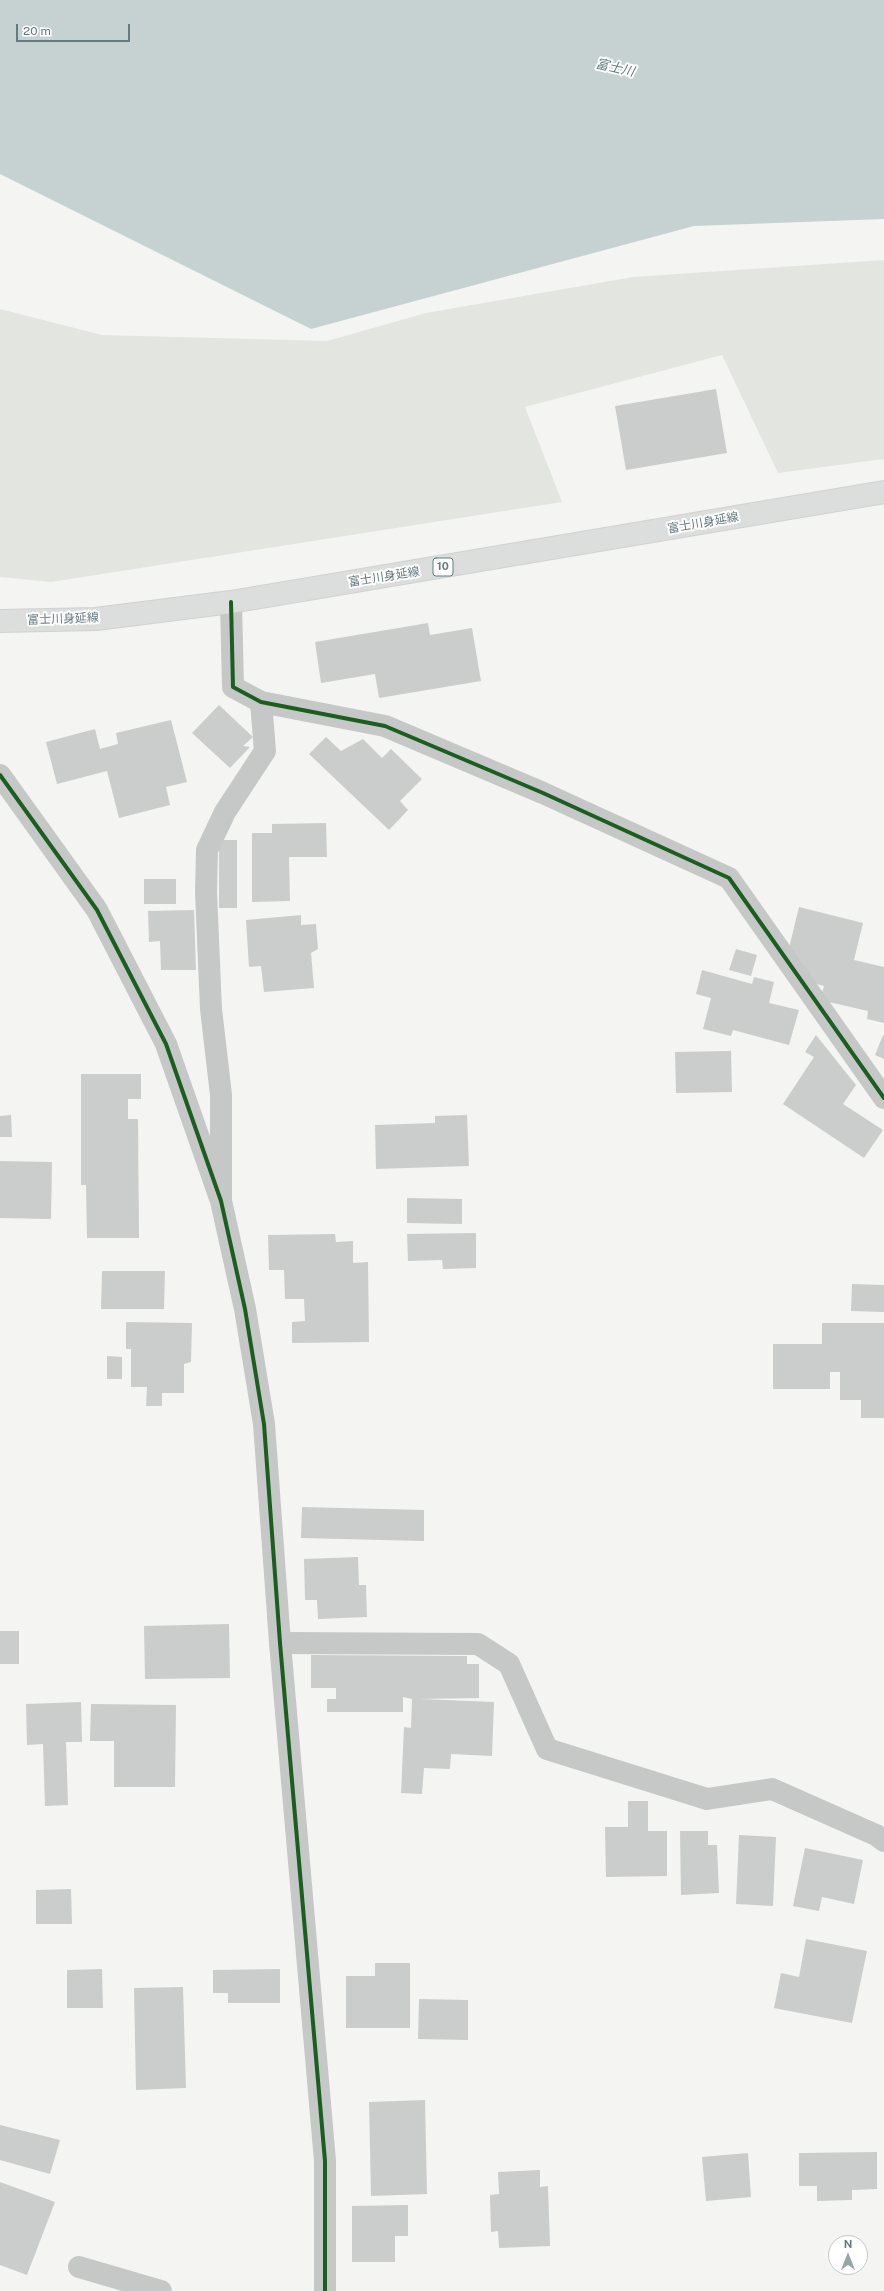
<!DOCTYPE html>
<html>
<head>
<meta charset="utf-8">
<style>
	body { margin:0 }
	#map { position:relative; width:884px; height:2291px; overflow:hidden; background:#f4f4f2; font-family:"Public Sans",sans-serif }
	canvas { display:block }
	.north { position:absolute; left:828px; top:2235px; width:40px; height:40px; box-sizing:border-box; background:#fff; border:1px solid #c1cacd; border-radius:50%; rotate:0deg; font-size:11px; font-weight:700; line-height:16px; text-align:center; color:#657a81 }
	.north::after { content:''; display:block; margin:auto; width:14px; height:18px; background:#97a5a9; clip-path:polygon(50% 0,100% 100%,50% 72%,0 100%) }
	.scale { position:absolute; left:16px; top:24px; width:114px; height:18px; box-sizing:border-box; border:2px solid #657a81; border-top:0; padding-left:5px; font-size:12px; line-height:14px; white-space:nowrap; color:#657a81; -webkit-text-stroke:3px #fff; paint-order:stroke }
</style>
</head>
<body>
<div id="map">
<canvas width="884" height="2291"></canvas>
<div class="north">N</div>
<div class="scale">20 m</div>
</div>
<script>
const ctx = document.querySelector('canvas').getContext('2d');
ctx.lineJoin = 'round';
function fillPath(path, color) {
  ctx.fillStyle = color;
  ctx.fill(path, 'evenodd');
}
function shape(rows) {
  const path = new Path2D();
  for (const r of rows) {
    path.moveTo(r[0], r[1]);
    for (let i = 2; i < r.length; i += 2) path.lineTo(r[i], r[i + 1]);
  }
  return path;
}
function trace(path, color, width, dash) {
  ctx.strokeStyle = color;
  ctx.lineWidth = width;
  ctx.lineCap = dash ? 'butt' : 'round';
  ctx.setLineDash(dash || []);
  ctx.stroke(path);
}
function write(font, color, halo, rows, align = 'center') {
  ctx.font = font + ' "Public Sans","Noto Sans JP",sans-serif';
  ctx.lineWidth = 4;
  ctx.setLineDash([]);
  ctx.textBaseline = 'middle';
  ctx.strokeStyle = halo;
  ctx.fillStyle = color;
  for (const [text, x, y, turn = 0] of rows) {
    ctx.save();
    ctx.translate(x, y);
    ctx.rotate((+turn || 0) * Math.PI / 180);
    ctx.textAlign = isNaN(turn) ? turn : align;
    if (halo) ctx.strokeText(text, 0, 0);
    ctx.fillText(text, 0, 0);
    ctx.restore();
  }
}
const green = shape([
	[884,260,884,459,778,473,722,355,525,407,562,502,51,582,0,577,0,309,102,335,327,341,426,313,633,277]
]);
const water = shape([
	[0,0,884,0,884,219,694,226,311,329,0,174]
]);
const building = shape([
	[716,389,727,453,626,470,615,406],
	[428,623,430,635,472,628,481,681,379,698,375,674,321,683,315,642],
	[219,705,253,737,243,746,250,747,230,768,192,733],
	[171,720,187,782,166,787,170,805,119,818,107,771,57,784,46,742,95,729,100,749,118,744,116,733],
	[326,737,341,751,363,739,382,758,391,749,422,779,400,801,408,810,389,830,309,754],
	[326,823,327,857,289,857,290,901,252,902,252,833,272,833,272,824],
	[219,840,237,840,237,908,219,908],
	[144,879,176,879,176,904,144,904],
	[799,907,863,923,854,960,884,967,884,1023,867,1019,868,1011,820,1000,824,986,813,983,789,948],
	[194,910,196,970,161,970,160,941,149,942,148,911],
	[301,915,301,925,316,924,318,949,311,953,314,988,264,992,261,966,249,967,246,920],
	[736,949,757,955,751,976,729,970],
	[702,970,752,984,754,977,774,982,769,1003,799,1010,789,1045,733,1030,731,1036,703,1029,711,998,696,994],
	[816,1035,856,1085,843,1104,883,1130,864,1158,783,1104,814,1057,805,1052],
	[883,1035,884,1036,884,1059,875,1055],
	[731,1051,732,1092,676,1093,675,1052],
	[81,1074,141,1074,141,1099,128,1099,128,1119,138,1119,139,1238,87,1238,86,1185,81,1185],
	[11,1115,12,1137,0,1137,0,1116],
	[467,1115,469,1166,376,1169,375,1125,435,1123,435,1116],
	[0,1161,52,1162,51,1219,0,1218],
	[407,1198,462,1199,462,1224,407,1223],
	[476,1233,476,1268,443,1269,442,1260,408,1261,407,1234],
	[335,1234,336,1242,353,1241,353,1263,368,1262,369,1342,292,1343,292,1322,305,1321,304,1299,285,1299,284,1270,269,1270,268,1235],
	[102,1271,165,1271,164,1309,101,1309],
	[852,1284,884,1285,884,1312,851,1311],
	[126,1322,192,1323,191,1362,184,1364,184,1393,162,1393,162,1406,146,1406,147,1387,131,1387,131,1349,126,1349],
	[822,1323,884,1323,884,1418,861,1418,861,1400,840,1400,840,1372,830,1372,830,1389,773,1389,773,1344,822,1344],
	[107,1356,122,1357,122,1379,107,1379],
	[302,1507,424,1510,424,1541,301,1538],
	[358,1557,359,1585,366,1585,367,1617,318,1619,317,1600,305,1600,304,1559],
	[229,1624,230,1678,145,1679,144,1626],
	[0,1631,19,1631,19,1664,0,1664],
	[311,1655,467,1656,467,1664,479,1664,479,1698,420,1699,494,1702,492,1756,451,1754,450,1769,424,1768,422,1794,401,1793,404,1727,411,1728,412,1699,403,1697,403,1712,327,1712,327,1699,336,1699,336,1688,311,1688],
	[81,1702,82,1742,66,1742,68,1805,45,1806,43,1744,27,1745,26,1704],
	[91,1704,176,1705,175,1787,114,1787,114,1741,90,1741],
	[628,1801,648,1801,648,1831,667,1831,667,1876,606,1877,605,1827,628,1827],
	[680,1831,708,1831,708,1845,717,1845,719,1893,681,1895],
	[739,1835,776,1837,773,1906,736,1904],
	[805,1848,863,1860,854,1904,822,1897,819,1911,793,1906],
	[71,1889,72,1924,36,1924,36,1890],
	[806,1939,867,1951,852,2023,774,2008,781,1973,799,1977],
	[375,1963,410,1963,410,2028,346,2028,346,1976,375,1976],
	[102,1969,103,2008,67,2008,67,1970],
	[280,1969,280,2003,228,2003,228,1993,213,1993,213,1970],
	[183,1987,186,2088,136,2090,134,1988],
	[419,1999,468,2000,468,2040,418,2039],
	[425,2100,427,2194,371,2196,369,2102],
	[0,2125,60,2140,50,2174,0,2160],
	[877,2152,877,2189,852,2190,852,2200,817,2201,817,2186,799,2186,799,2153],
	[748,2153,751,2197,706,2201,702,2157],
	[540,2170,540,2187,548,2186,550,2246,499,2248,498,2231,491,2232,490,2195,499,2194,498,2172],
	[0,2182,55,2202,27,2275,0,2265],
	[408,2205,408,2236,395,2236,395,2262,352,2262,352,2206]
]);
const minor = shape([
	[231,602,233,687,261,702,385,726,543,793,729,878,884,1098],
	[221,1199,221,1095,211,1009,206,892,207,850,225,812,265,751,261,702],
	[280,1643,478,1644,509,1664,547,1749,707,1799,772,1789,876,1835,884,1841],
	[79,2267,161,2291]
]);
const tertiary = shape([
	[0,775,97,910,166,1044,221,1201,245,1309,264,1424,280,1643,325,2161,325,2291]
]);
const primary = shape([
	[0,621,96,619,231,602,884,492]
]);
const cycleway = shape([
	[231,602,233,687,261,702,385,726,543,793,729,878,884,1098],
	[0,775,97,910,166,1044,221,1201,245,1309,264,1424,280,1643,325,2161,325,2291]
]);
const shields = [
	[443,567,20]
];
const shieldNames = [
	["10",443,567]
];
const streetNames = [
	["富士川身延線",703,523,-10],
	["富士川身延線",384,577,-9],
	["富士川身延線",63,619,-2]
];
const waterNames = [
	["富士川",615,68,13]
];
fillPath(green, '#e3e6e0');
fillPath(water, '#c6d2d2');
fillPath(building, '#cbcccc');
trace(primary, '#d0d1d0', 24);
trace(minor, '#c6c8c8', 22);
trace(tertiary, '#c6c8c8', 22);
trace(primary, '#dcdddd', 22);
trace(cycleway, '#1b5e20', 4);
for (const [x, y, w] of shields) {
  const box = new Path2D();
  box.roundRect(x - w / 2, y - 9, w, 18, 3);
  ctx.fillStyle = '#fff';
  ctx.fill(box);
  trace(box, '#657a81', 1);
}
write('bold 11px', '#657a81', null, shieldNames);
write('12px', '#657a81', '#fff', streetNames);
write('italic 13px', '#617b7f', '#fff', waterNames);
</script>
</body>
</html>
